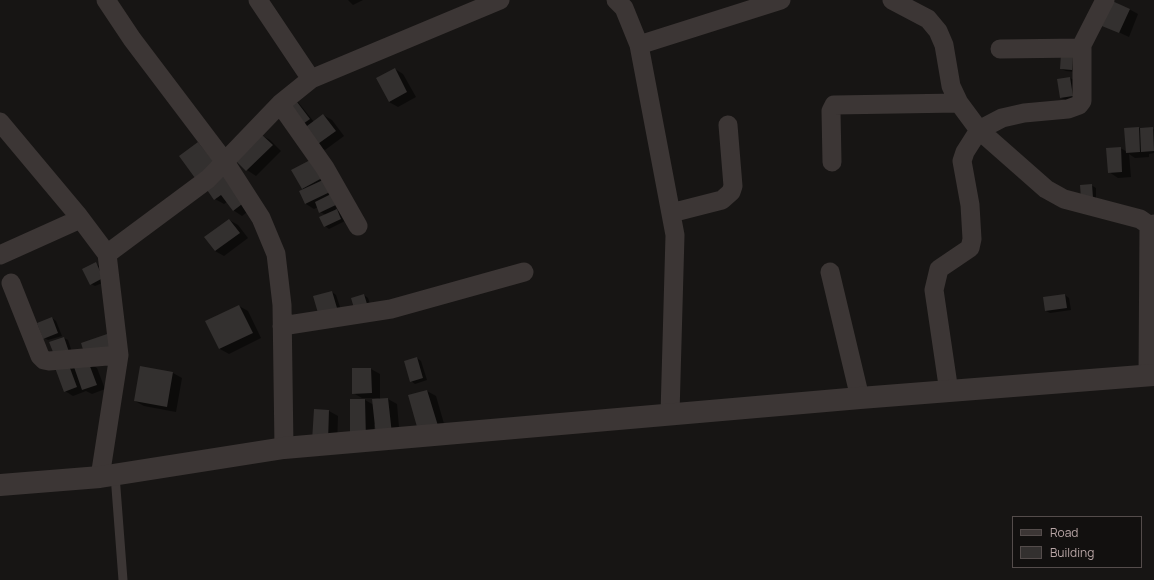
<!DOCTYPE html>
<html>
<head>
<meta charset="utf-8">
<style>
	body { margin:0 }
	#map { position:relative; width:1154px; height:580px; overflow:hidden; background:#171514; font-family:Manrope,sans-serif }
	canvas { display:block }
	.legend { position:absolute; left:1012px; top:516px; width:130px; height:52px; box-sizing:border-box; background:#12100f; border:1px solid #544c4b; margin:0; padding:5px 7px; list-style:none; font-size:12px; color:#b8a5a5 }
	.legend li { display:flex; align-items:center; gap:8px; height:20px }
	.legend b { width:20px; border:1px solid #544c4b }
</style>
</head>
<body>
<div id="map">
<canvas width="1154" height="580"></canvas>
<ul class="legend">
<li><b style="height:5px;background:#3c3635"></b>Road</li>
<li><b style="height:11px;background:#33302f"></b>Building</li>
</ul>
</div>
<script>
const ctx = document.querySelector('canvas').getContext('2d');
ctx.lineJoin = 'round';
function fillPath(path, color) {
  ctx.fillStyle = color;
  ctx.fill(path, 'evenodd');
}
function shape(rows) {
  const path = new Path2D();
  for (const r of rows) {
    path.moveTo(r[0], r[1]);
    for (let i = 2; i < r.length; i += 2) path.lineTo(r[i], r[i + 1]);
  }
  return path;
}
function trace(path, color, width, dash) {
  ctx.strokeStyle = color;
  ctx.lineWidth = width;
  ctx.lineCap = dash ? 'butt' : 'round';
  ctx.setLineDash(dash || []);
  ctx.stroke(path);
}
const shadow = shape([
	[348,0,363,0,353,5],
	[1129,9,1138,14,1129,37,1099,23],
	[1072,56,1076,72,1066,71,1061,69],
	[395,69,403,74,416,97,398,107,389,102],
	[1070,78,1074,80,1077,98,1066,100,1061,98],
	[294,99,298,102,314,122,323,115,332,120,344,136,325,150,316,145,300,125],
	[1138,128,1154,129,1154,153,1149,154,1149,157,1135,158,1129,154,1131,177,1118,178,1109,172,1120,148,1126,151],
	[261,135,270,140,281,151,256,176,247,170,236,160],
	[314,159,344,205,335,209,341,213,345,221,329,229,325,226,326,215,320,212,318,207,314,209,306,204,303,190,292,171],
	[1091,185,1096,188,1096,200,1086,201],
	[206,188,255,206,242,216,233,210,227,202,224,204,215,199],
	[229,220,238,225,248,238,224,256,215,251],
	[96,264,100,266,107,281,95,286,91,284],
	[332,292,336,295,341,310,323,315],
	[364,295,368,298,371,307,352,298],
	[1065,295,1069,298,1071,310,1050,313,1046,311,1044,298],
	[239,306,248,311,261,338,229,354,220,349,206,321],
	[52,318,56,321,62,336,48,340,44,338],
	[64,338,68,340,73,355,60,359],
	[417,358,421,361,427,380,415,384,411,381],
	[88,363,97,368,105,389,92,394,86,391,73,396,65,391,55,366],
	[141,367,173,373,182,378,176,412,144,406,135,401],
	[353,369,371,369,380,374,380,399,388,399,397,404,400,439,374,424,374,444,360,444,365,400,374,405,379,398,362,398,353,393],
	[427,391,436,396,447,434,429,439],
	[314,410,329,411,338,416,337,446,322,446]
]);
const building = shape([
	[1110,0,1130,9,1119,33,1097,24],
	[1061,54,1073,55,1072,70,1060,69],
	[395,68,407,92,389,102,376,78],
	[1070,77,1073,96,1060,98,1057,79],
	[294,98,310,119,300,126,284,105],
	[323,114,336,131,315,146,303,129],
	[1139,127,1140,152,1126,153,1124,128],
	[1153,127,1154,151,1141,152,1140,128],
	[261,134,273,145,246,171,235,160],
	[198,142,215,163,195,178,179,156],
	[1121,147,1122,172,1108,173,1106,148],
	[314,158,324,177,302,189,291,170],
	[225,172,246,201,233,211,221,195,214,200,205,187],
	[325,179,332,191,305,204,299,191],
	[1092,184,1093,198,1081,199,1080,185],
	[335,192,340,203,319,213,315,202],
	[337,209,341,219,324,227,319,217],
	[229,219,240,233,215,251,204,237],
	[96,262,103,278,90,285,82,269],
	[332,291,337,308,318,313,313,296],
	[364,294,367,304,354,308,351,298],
	[1065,294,1067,308,1045,311,1043,297],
	[239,305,253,333,219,349,205,321],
	[52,317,58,333,43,339,37,323],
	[110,333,114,346,85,356,81,343],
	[64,337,69,352,55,357,49,342],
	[417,357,423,378,410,382,404,361],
	[67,360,77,387,64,392,54,365],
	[88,361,97,385,82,390,74,367],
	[140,366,173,372,167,407,134,401],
	[352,368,371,368,372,393,352,394],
	[427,390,439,429,419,434,408,395],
	[388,398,392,434,376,436,372,399],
	[350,399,365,399,366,440,350,440],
	[314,409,329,410,328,442,312,441]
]);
const service = shape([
	[115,475,123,580]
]);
const minor = shape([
	[106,0,132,39,225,162,261,218,276,254,282,305,284,448],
	[258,0,311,79],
	[616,0,624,8,639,45,675,235,670,414],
	[892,0,928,19,938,31,944,45,951,86,959,103,979,130,1046,189,1064,199,1140,219,1149,225,1154,224],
	[639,45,781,0],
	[1000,49,1082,48],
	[280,104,325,168,358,226],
	[0,122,77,214,107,254,119,355,100,477],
	[832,162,831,111,834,105,959,103],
	[671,213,722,200,731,192,733,186,728,125],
	[107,254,208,179,280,104,311,79,500,0],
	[0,255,80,219],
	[830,272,860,398],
	[11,283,40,356,44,360,49,361,119,355],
	[282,326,391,309,524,272],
	[1148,376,1149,225],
	[949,392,934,290,939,269,970,248,972,239,970,205,962,161,965,152,979,130,1002,118,1024,113,1068,109,1079,105,1082,101,1082,45,1105,0]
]);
const tertiary = shape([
	[0,485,100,477,284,448,860,398,1154,375]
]);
fillPath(shadow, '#0007');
fillPath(building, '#33302f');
trace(service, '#3c3635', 9);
trace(minor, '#3c3635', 19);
trace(tertiary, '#3c3635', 22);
</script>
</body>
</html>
